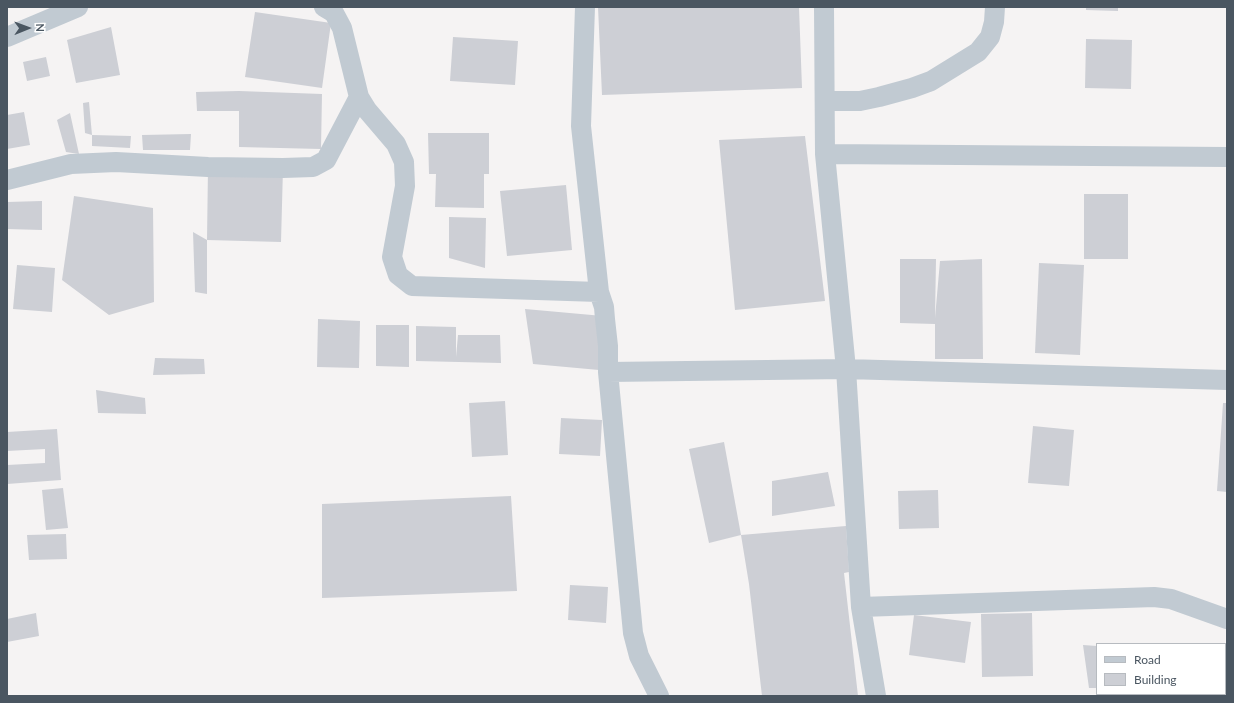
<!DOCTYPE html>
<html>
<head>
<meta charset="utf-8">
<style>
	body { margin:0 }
	#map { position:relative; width:1234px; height:703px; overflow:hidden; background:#f5f3f3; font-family:Lato,sans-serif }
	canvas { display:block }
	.frame { position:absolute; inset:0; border:8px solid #4a5661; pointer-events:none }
	.legend { position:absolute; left:1096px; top:643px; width:130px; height:52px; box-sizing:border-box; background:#fff; border:1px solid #b7bbc0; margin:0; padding:5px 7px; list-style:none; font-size:12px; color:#4a5661 }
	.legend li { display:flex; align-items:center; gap:8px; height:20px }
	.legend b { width:20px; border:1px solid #b7bbc0 }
	.north { position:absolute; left:8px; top:8px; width:40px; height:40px; -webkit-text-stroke:3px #fff; paint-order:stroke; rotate:89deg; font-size:11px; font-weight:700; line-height:16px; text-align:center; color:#4a5661 }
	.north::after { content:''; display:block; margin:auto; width:14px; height:18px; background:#4a5661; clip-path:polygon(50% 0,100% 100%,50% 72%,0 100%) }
</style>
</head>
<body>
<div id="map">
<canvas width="1234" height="703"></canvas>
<div class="frame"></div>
<ul class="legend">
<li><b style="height:5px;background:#c1cad2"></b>Road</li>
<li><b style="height:11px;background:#cdcfd5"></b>Building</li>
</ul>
<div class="north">N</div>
</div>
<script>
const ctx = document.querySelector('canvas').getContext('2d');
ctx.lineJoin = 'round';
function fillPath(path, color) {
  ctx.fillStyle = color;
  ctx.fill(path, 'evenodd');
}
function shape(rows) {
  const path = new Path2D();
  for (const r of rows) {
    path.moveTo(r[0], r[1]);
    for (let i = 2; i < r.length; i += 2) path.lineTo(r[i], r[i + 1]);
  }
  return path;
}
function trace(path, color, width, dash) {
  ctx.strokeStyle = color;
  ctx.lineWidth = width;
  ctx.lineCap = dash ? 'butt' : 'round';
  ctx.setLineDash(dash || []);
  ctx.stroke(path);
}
const building = shape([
	[598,7,799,7,802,88,602,95],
	[1086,7,1118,7,1118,11,1086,10],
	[255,12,331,23,322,88,245,77],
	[111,27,120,75,76,83,67,40],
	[453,37,518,41,515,85,450,81],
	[1086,39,1132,40,1131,89,1085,88],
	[46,57,50,76,27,81,23,62],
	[239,91,322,94,321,149,239,147,239,111,197,111,196,92],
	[89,102,92,135,85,133,83,103],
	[24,112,30,145,7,149,7,115],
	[70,113,79,154,66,152,57,120],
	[428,133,489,133,489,174,484,174,484,208,435,207,436,174,429,174],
	[191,134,190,150,143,150,142,135],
	[92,135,131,136,130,148,92,146],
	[805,136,825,301,735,310,719,140],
	[208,167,283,168,281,242,207,240,207,294,195,292,193,232,207,240],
	[566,185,572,250,507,256,500,191],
	[1084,194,1128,194,1128,259,1084,259],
	[74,196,153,208,154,302,109,315,62,280],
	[42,201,42,230,7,229,7,202],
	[449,217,486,218,485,268,449,258],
	[900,259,936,259,935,318,940,261,982,259,983,359,935,359,935,324,900,323],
	[1039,263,1084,265,1080,355,1035,353],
	[17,265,55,268,52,312,13,309],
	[525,309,603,316,599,370,533,364],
	[318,319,360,321,359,368,317,367],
	[376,325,409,325,409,367,376,366],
	[416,326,456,327,456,357,458,335,500,335,501,363,416,361],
	[155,358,204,359,205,374,153,375],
	[96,390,145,398,146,414,98,413],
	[505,401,508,455,472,457,469,403],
	[1223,403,1227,403,1227,492,1217,491],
	[561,418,602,420,600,456,559,454],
	[1033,426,1074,430,1069,486,1028,483],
	[57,429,61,480,7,484,7,465,45,463,45,449,7,451,7,432],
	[724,442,741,535,709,543,689,449],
	[828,472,835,506,772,516,772,481],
	[63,488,68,528,46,530,42,490],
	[938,490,939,528,899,529,898,491],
	[511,496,517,591,322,598,322,504],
	[846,526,849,572,844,573,858,696,762,696,749,584,741,535],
	[66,534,67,559,29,560,27,535],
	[570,585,608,587,606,623,568,620],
	[36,613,39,636,7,642,7,619],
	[1032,613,1033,676,982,677,981,614],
	[914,615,971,622,965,663,909,655],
	[1083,645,1097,646,1097,688,1089,688]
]);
const minor = shape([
	[324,7,334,13,342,28,359,97,367,110,396,144,404,162,405,186,392,257,398,275,412,286,599,292],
	[585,7,581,126,599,292,604,307,605,319,608,346,608,372,633,633,639,656,659,696],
	[824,7,825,154,846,369,861,607,876,696],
	[7,37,78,7],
	[825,101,860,101,879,97,912,88,931,81,978,52,990,37,994,22,995,7],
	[825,154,1227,157],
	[7,180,71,164,116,162,208,167,283,168,313,167,326,160,359,97],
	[608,372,846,369,1227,380],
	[861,607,1154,597,1171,599,1227,619]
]);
fillPath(building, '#cdcfd5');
trace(minor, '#c1cad2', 20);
</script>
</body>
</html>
